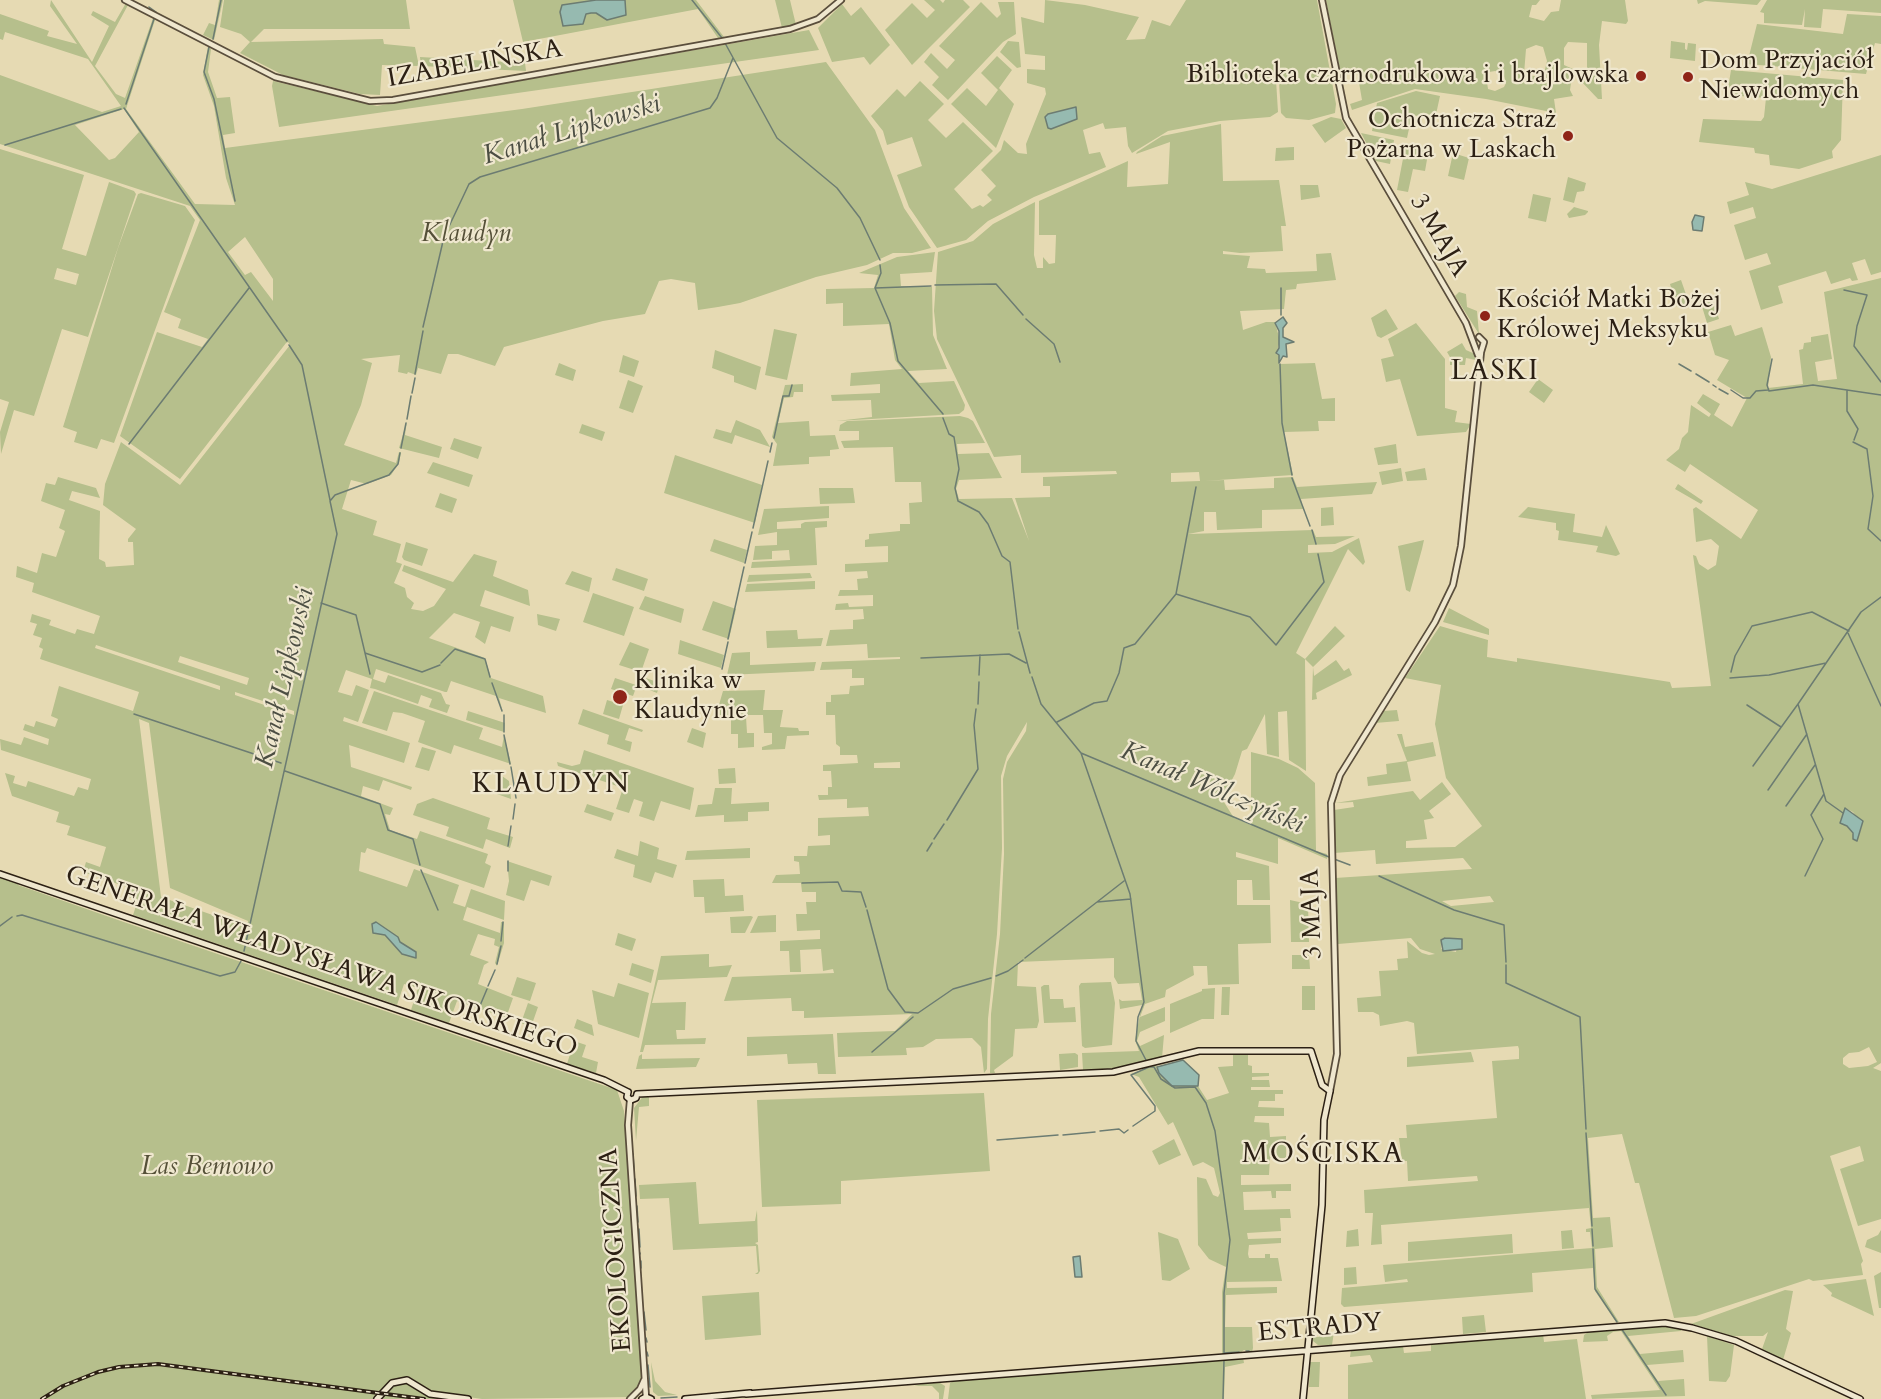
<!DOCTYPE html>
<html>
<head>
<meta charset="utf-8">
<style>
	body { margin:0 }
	canvas { display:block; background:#e6dab3 }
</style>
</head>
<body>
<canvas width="1881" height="1399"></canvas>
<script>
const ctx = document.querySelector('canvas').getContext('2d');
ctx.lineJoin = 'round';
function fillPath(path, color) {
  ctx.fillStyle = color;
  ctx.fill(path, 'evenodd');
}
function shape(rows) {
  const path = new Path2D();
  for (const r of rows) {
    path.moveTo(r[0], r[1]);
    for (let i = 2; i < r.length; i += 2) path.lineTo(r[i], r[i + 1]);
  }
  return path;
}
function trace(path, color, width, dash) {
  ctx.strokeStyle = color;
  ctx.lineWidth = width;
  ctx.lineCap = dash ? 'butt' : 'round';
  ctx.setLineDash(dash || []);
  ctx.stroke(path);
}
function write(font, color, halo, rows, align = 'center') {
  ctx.font = font + ' Cardo,serif';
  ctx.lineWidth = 4.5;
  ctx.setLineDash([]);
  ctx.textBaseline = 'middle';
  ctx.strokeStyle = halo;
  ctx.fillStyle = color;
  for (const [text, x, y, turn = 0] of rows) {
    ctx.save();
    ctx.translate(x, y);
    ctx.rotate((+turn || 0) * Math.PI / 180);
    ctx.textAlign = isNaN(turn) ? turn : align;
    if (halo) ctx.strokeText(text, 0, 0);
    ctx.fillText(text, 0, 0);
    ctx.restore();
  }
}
const green = shape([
	[51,0,92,62,109,26,91,15,93,11,115,22,126,3,128,5,95,66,116,94,125,98,153,18,155,20,126,109,195,204,235,205,226,178,214,106,203,75,208,46,211,49,208,72,217,98,230,97,235,133,223,135,225,148,522,109,826,62,875,130,904,208,931,248,912,253,893,253,867,265,816,277,740,303,718,307,698,310,695,283,671,279,659,281,645,314,603,321,504,347,495,366,458,354,448,354,441,374,418,368,416,375,408,372,407,374,398,372,400,355,361,359,372,363,361,405,344,445,396,463,399,452,401,452,399,463,391,475,367,484,351,480,342,509,377,521,373,535,401,544,396,562,402,564,394,583,405,588,407,597,414,603,411,609,423,611,434,606,446,589,402,571,404,565,453,582,474,554,497,561,493,576,528,590,530,606,485,590,480,606,514,617,510,632,491,626,485,644,475,637,480,622,454,613,429,638,485,658,491,678,543,696,546,713,499,698,503,712,496,696,451,681,447,692,445,692,376,669,373,679,385,683,388,675,441,693,446,704,450,705,447,713,429,707,432,699,421,695,418,704,375,689,370,688,372,679,346,670,338,692,352,696,356,685,369,690,358,722,344,717,343,721,410,743,404,763,349,745,351,767,412,787,411,790,383,780,379,791,363,786,361,796,393,808,390,815,385,814,390,830,417,839,420,831,488,854,485,863,491,866,484,888,367,848,365,853,361,852,359,871,407,887,414,869,459,885,453,903,465,907,471,889,505,901,504,920,467,907,463,920,500,933,501,922,504,922,504,943,497,966,495,963,499,947,494,945,495,939,478,934,470,955,489,962,484,965,478,984,513,998,506,1018,457,1001,449,1023,411,1010,418,988,404,984,397,1005,133,915,138,900,125,896,127,887,83,872,86,862,100,867,106,847,67,835,70,826,56,822,59,812,12,796,5,773,15,776,13,783,26,787,28,781,74,796,78,787,88,790,91,779,1,750,0,739,21,745,24,737,48,745,49,739,23,730,25,724,34,727,36,721,55,727,58,719,51,716,59,686,133,711,139,692,40,659,43,649,39,647,42,638,33,635,37,624,30,622,32,614,51,620,49,625,75,634,77,629,94,634,100,616,32,592,34,583,16,577,17,566,37,573,42,553,56,557,65,531,59,528,65,510,41,501,46,483,55,485,58,477,96,488,100,498,72,491,69,500,100,511,99,559,105,562,106,567,134,565,133,542,128,542,128,539,136,529,103,505,105,484,121,442,180,485,290,345,288,342,286,343,180,479,120,436,157,332,202,347,208,339,178,328,181,319,164,312,200,220,190,206,0,144,0,75,102,112,121,106,88,59,5,32,3,40,0,39,0,14,49,31,47,36,77,44,50,6],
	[124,109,139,132,115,158,109,160,75,125],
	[245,237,273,279,273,301,251,272,245,275,228,252],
	[96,645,220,686,220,690,95,648],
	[180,656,249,678,247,685,178,662],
	[235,692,294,711,294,715,235,695],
	[139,719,149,723,170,888,248,921,247,927,161,897],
	[219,0,223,0,214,40,203,35,209,23,215,25],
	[224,0,406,0,410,29,264,29,251,42,383,39,384,44,415,47,419,66,382,65,380,95,360,94,283,75,240,53,250,42,241,34,220,27],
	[513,0,696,0,724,37,718,38,698,9,523,42],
	[775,0,790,0,796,25,782,28],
	[924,0,940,0,943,3,945,0,963,0,970,7,912,65,885,30,912,3,927,18,935,10],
	[1045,0,1085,5,1139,17,1126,40,1145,39,1152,20,1170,26,1186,0,1317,0,1336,104,1335,113,1309,120,1286,118,1281,113,1279,82,1276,80,1278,112,1270,117,1220,121,1168,131,1132,153,1128,146,1126,127,1105,129,1103,123,1083,130,1089,154,1100,152,1106,167,1034,197,988,221,966,240,937,248,909,207,897,175,922,166,912,137,887,145,883,131,871,116,897,89,905,97,920,81,944,104,928,120,946,138,963,122,993,151,954,189,972,209,980,205,983,207,992,200,987,195,996,186,981,170,1001,150,1004,140,1018,153,1027,154,1026,144,1046,94,1045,88,1027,83,1027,69,1045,70,1045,56,1025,54,1021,17,1044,23],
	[1326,0,1540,0,1536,5,1532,5,1529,17,1544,21,1551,12,1559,11,1561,0,1625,0,1628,21,1626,24,1602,21,1599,45,1602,99,1598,99,1580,80,1581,72,1587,68,1587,43,1568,42,1564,48,1564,65,1573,69,1570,90,1573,96,1554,99,1556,113,1486,99,1415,89,1352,110,1350,104,1362,100,1357,71,1356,68,1340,71],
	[1536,45,1543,47,1547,61,1543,78,1524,74,1526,49],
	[1495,71,1503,73,1506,83,1504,87,1495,91,1488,89,1487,82,1489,72],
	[1697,0,1761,0,1757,5,1705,1,1698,4],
	[1767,0,1881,0,1881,13,1823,9,1821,28,1804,27,1805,9,1802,25,1764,23,1764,13,1760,12],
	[981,2,997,18,1001,14,998,2,1014,2,1016,34,1003,42,948,100,932,85,939,77,924,62,931,53,947,69,955,60,939,46],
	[842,4,851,16,861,7,890,45,870,65,864,57,832,62,818,28],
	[1847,14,1881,16,1881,44,1875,43,1866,74,1747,64,1757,24,1843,34],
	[809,30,819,50,279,127,272,86,273,81,377,106],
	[1008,41,1019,42,1021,67,1017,68,1000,52],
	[1671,41,1685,43,1685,49,1687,50,1688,43,1696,44,1695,61,1670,58],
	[997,56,1012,70,999,88,1014,104,996,148,951,104,967,88,986,106,998,90,981,73],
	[420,57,525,63,526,71,421,66],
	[1731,70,1843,80,1841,140,1832,151,1833,158,1799,169,1770,165,1769,155,1755,153,1754,148,1699,142,1703,119,1761,121,1764,117,1766,98,1727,95],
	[1416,91,1440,96,1435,119,1412,115,1407,138,1372,131,1377,103],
	[1331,117,1341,119,1346,128,1325,143,1312,125],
	[1221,124,1223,181,1279,180,1286,226,1281,226,1283,251,1240,253,1223,251,1223,254,1250,256,1247,268,1265,269,1266,273,1317,271,1316,254,1331,253,1336,280,1297,284,1296,289,1286,290,1284,309,1240,311,1243,330,1266,322,1275,322,1280,341,1276,354,1279,355,1279,364,1315,363,1322,399,1335,398,1335,421,1318,421,1319,431,1284,432,1293,475,1204,481,1224,480,1225,490,1274,488,1274,478,1293,477,1297,487,1377,482,1372,494,1301,499,1303,509,1262,510,1262,528,1217,530,1216,512,1204,512,1204,531,1188,534,1313,530,1316,537,1355,536,1335,544,1308,545,1308,553,1332,552,1359,538,1365,562,1363,565,1348,549,1296,653,1305,659,1335,626,1345,636,1313,667,1314,676,1336,660,1344,671,1349,668,1352,675,1316,693,1317,699,1312,700,1313,667,1305,659,1306,771,1289,760,1287,711,1278,712,1279,757,1267,754,1265,714,1247,749,1242,751,1235,774,1222,799,1234,818,1251,825,1251,752,1279,759,1298,768,1315,783,1316,851,1327,854,1327,859,1278,838,1278,864,1236,852,1236,857,1269,866,1270,900,1253,900,1252,880,1237,880,1237,905,1270,905,1271,943,1238,944,1239,984,1208,985,1207,966,1193,966,1194,975,1166,990,1165,997,1145,1004,1140,1017,1165,1007,1165,1021,1140,1032,1137,1041,1140,1046,1164,1035,1162,1058,1124,1068,1083,1070,1082,1053,1139,1051,1135,1040,1142,1005,1120,1009,1119,999,1122,1001,1142,1000,1140,988,1139,983,1118,984,1114,977,1114,958,1018,962,1017,986,1036,987,1039,1021,1037,1028,1015,1029,1013,1056,994,1070,995,1073,990,1073,991,1014,1000,934,1004,854,1003,779,1007,762,1026,731,1027,722,1007,756,1001,776,1002,848,997,934,988,1019,987,1069,984,1073,981,1047,972,1038,936,1039,923,1047,906,1048,907,1055,838,1057,837,1033,895,1031,912,1014,804,1018,804,1011,792,1011,791,998,724,1001,732,977,834,973,833,969,823,971,821,949,800,950,801,972,790,972,789,951,780,951,780,941,820,939,820,930,797,931,796,914,807,914,806,902,816,902,816,892,802,892,801,883,772,883,776,875,800,874,799,862,794,861,794,856,807,856,808,846,830,845,830,835,818,836,818,818,869,816,868,807,847,808,847,799,819,800,818,795,828,795,828,787,832,787,831,771,823,771,823,765,858,763,857,755,840,755,840,747,836,744,835,715,826,715,826,702,831,702,831,695,849,694,850,686,864,685,864,678,852,678,852,669,820,670,822,662,900,659,900,657,868,658,867,644,826,646,830,630,853,629,853,620,864,619,863,609,835,610,836,604,848,603,849,607,873,606,873,595,838,596,840,590,858,590,857,579,868,578,867,571,845,572,845,564,888,562,888,546,865,547,865,540,869,539,869,534,900,531,900,524,910,524,909,503,922,502,921,482,895,482,893,447,844,448,841,441,859,440,859,431,839,431,840,425,847,421,872,420,960,416,968,418,973,421,985,443,957,444,958,454,989,453,1002,478,959,480,956,489,959,499,1012,498,1029,541,1015,498,1050,497,1050,486,1043,486,1043,477,1117,474,1116,471,1021,473,1021,455,994,457,937,339,934,311,938,252,973,241,993,224,1035,202,1034,255,1037,268,1043,268,1043,257,1049,264,1055,263,1056,235,1039,235,1039,201,1128,161,1127,187,1168,184,1170,142,1136,154,1137,152,1162,136],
	[1199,472,1200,481,1171,482,1171,473],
	[900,762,900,768,874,768,874,763],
	[1361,133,1394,140,1390,164,1376,161],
	[1406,143,1429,148,1425,171,1413,169,1408,192,1397,190],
	[1294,147,1294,160,1275,161,1276,148],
	[0,149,84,175,62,249,86,256,109,182,134,191,136,194,88,337,62,329,34,416,14,410,1,454,0,432,9,402,0,399],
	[57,268,79,274,76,285,54,279],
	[1453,153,1469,158,1464,180,1448,176],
	[1881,155,1881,272,1871,275,1865,259,1852,263,1858,280,1852,281,1850,278,1831,284,1826,271,1778,286,1783,303,1761,310,1749,271,1771,264,1767,253,1745,260,1734,225,1756,218,1753,207,1730,214,1727,202,1749,195,1745,182,1772,189],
	[1568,177,1586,183,1584,191,1577,192,1574,203,1563,200],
	[1300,185,1318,185,1320,197,1301,200],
	[141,193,185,206,195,220,114,443,101,439,97,449,74,442,77,432,63,427,118,248,138,194],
	[1533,194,1551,198,1546,222,1528,218],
	[1574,207,1588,211,1588,212,1585,215,1569,218,1567,214],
	[935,252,932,272,900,274,901,286,932,287,933,335,947,369,908,371,919,383,954,381,965,405,964,410,959,414,836,421,872,417,871,400,832,401,831,395,880,393,880,384,850,386,851,373,902,369,895,360,889,324,843,326,843,303,826,304,826,289,874,288,878,275,859,273,897,257],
	[1881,278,1881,1063,1873,1068,1881,1071,1881,1219,1858,1226,1840,1169,1864,1161,1860,1146,1830,1156,1863,1261,1861,1264,1863,1275,1813,1281,1809,1279,1696,1316,1674,1318,1639,1183,1635,1183,1622,1134,1588,1138,1593,1218,1610,1217,1613,1247,1595,1249,1597,1287,1619,1322,1616,1322,1595,1291,1593,1268,1532,1273,1533,1292,1344,1307,1341,1304,1342,1288,1408,1282,1407,1279,1385,1282,1383,1265,1592,1248,1590,1232,1586,1232,1586,1229,1591,1228,1589,1208,1381,1225,1382,1244,1371,1245,1373,1213,1365,1213,1364,1190,1478,1181,1477,1176,1408,1181,1407,1161,1402,1161,1399,1138,1407,1138,1406,1125,1497,1118,1492,1061,1519,1059,1519,1049,1518,1046,1417,1054,1414,1023,1407,1021,1380,1026,1379,1015,1373,1012,1358,1012,1357,998,1381,996,1379,971,1398,970,1397,959,1408,958,1407,941,1422,953,1429,955,1435,954,1420,949,1411,938,1338,944,1335,878,1472,869,1463,858,1376,864,1375,850,1334,853,1334,810,1354,807,1353,802,1335,803,1413,791,1420,800,1442,782,1451,794,1429,811,1434,818,1424,820,1427,839,1406,841,1406,848,1455,847,1482,826,1446,778,1435,724,1441,685,1405,678,1440,626,1488,640,1487,657,1517,662,1517,658,1670,682,1672,688,1711,686,1693,555,1696,556,1699,564,1708,570,1716,565,1719,546,1711,539,1696,542,1693,509,1696,507,1741,539,1758,510,1690,464,1685,472,1666,460,1679,449,1682,438,1688,432,1691,405,1709,417,1711,414,1697,403,1703,394,1720,404,1714,415,1732,427,1747,398,1717,380,1729,360,1715,355,1708,332,1731,325,1735,336,1762,327,1771,357,1768,388,1803,384,1799,350,1803,349,1804,343,1811,342,1811,337,1828,334,1832,359,1815,362,1818,381,1837,379,1824,292],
	[1845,808,1853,812,1862,826,1857,840,1847,826,1840,822],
	[1490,896,1494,902,1451,906,1442,901],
	[1445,938,1459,938,1456,952,1441,949,1441,940],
	[1869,1047,1877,1062,1868,1066,1849,1068,1843,1064,1843,1058,1849,1053,1859,1052],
	[1681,280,1689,303,1677,307,1670,284],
	[1459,292,1466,294,1467,307,1477,311,1479,334,1455,296],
	[1712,296,1719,319,1707,323,1700,300],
	[1386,309,1398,329,1381,338,1377,336,1371,318],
	[1416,323,1445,359,1445,408,1457,411,1455,422,1471,424,1466,432,1417,436,1400,379,1386,382,1381,359,1394,356,1388,339],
	[774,329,797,334,787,380,765,375],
	[1462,343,1466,350,1475,354,1476,360,1466,358,1465,365,1450,365,1450,357,1447,352],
	[715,350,761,367,756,390,734,382,734,376,712,368],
	[623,355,639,361,634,377,619,372],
	[559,363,576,370,573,381,555,375],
	[1538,379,1553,390,1544,403,1529,392],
	[628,380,643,386,633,413,619,408],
	[803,384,803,392,794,392,793,397,784,398,778,423,809,421,810,436,835,435,839,449,830,450,830,456,809,457,809,464,773,466,777,444,772,437,785,385],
	[736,420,760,430,770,447,735,435,732,444,713,438,716,429,731,433],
	[407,421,405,435,442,447,439,458,399,448],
	[582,424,605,432,602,441,579,433],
	[454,438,482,447,478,459,450,449],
	[1396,444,1398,463,1378,465,1374,448],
	[675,455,762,485,755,523,664,493],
	[433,462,473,475,469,487,427,473],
	[1401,468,1403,481,1382,485,1379,472],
	[1425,468,1427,480,1407,481,1405,472],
	[1678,484,1703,501,1701,504,1675,489],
	[819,488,853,488,855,503,820,504],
	[440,493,457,499,452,513,435,507],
	[829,506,829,518,777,522,777,529,801,528,801,524,805,522,827,521,827,527,815,528,817,565,751,568,752,562,790,560,789,550,772,551,772,559,753,560,755,546,777,545,777,532,758,535,764,509],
	[1333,507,1334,525,1321,526,1321,508],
	[1528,507,1575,514,1573,532,1602,537,1606,525,1620,554,1616,556,1596,552,1598,546,1558,540,1559,531,1556,530,1556,523,1518,517],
	[714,539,747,550,744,563,710,551],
	[1424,540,1422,549,1410,592,1406,590,1398,546],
	[406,542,428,549,422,566,404,560,402,557],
	[616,568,648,579,644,591,612,580],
	[572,571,592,578,589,592,565,584],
	[810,573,812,578,747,582,749,575],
	[815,581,815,589,745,592,747,584],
	[593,593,634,607,624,636,583,622],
	[645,596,684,609,681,623,639,609],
	[713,601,736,609,729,639,702,630],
	[1449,608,1489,629,1489,635,1443,622],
	[537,614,560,619,556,631,538,625],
	[797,630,798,639,823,638,821,646,767,648,766,631],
	[680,640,724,655,721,668,678,654],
	[630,642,649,649,641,672,619,665],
	[750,652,750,665,816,662,814,671,727,675,732,653],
	[640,676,660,683,657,693,637,685,633,696,611,689,615,678,636,685],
	[765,690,763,710,783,710,780,727,798,728,799,731,809,731,809,735,787,736,785,749,762,750,762,747,772,744,772,733,764,733,763,715,716,715,723,691],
	[374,691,483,728,479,739,502,747,504,735,511,764,454,745,451,754,418,742,425,721,402,713,393,712,387,731,362,723],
	[607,700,623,705,619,719,603,714],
	[583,709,643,730,642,732,629,728,625,740,632,742,630,752,607,744,609,735,578,724],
	[1397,710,1399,721,1375,723,1383,711],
	[468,711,505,723,504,732,466,720],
	[746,717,747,733,754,733,754,747,738,748,738,734,731,734,731,718],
	[692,728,706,733,703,748,687,742],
	[1397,734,1402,734,1405,747,1433,742,1436,756,1407,762,1411,781,1368,786,1367,777,1387,774,1386,764,1407,761],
	[422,747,436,751,429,771,415,767],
	[584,750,694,788,690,810,661,801,654,821,639,816,643,802,634,799,629,813,616,809,623,788,558,766,557,762,572,766,580,764],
	[735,768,736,783,719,784,718,769],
	[502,776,509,781,511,799,497,794],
	[715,788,732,788,731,804,769,802,769,811,748,812,748,821,724,822,724,815,695,817,698,805,712,804],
	[433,798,490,818,487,829,513,837,510,848,486,839,483,849,446,836,449,827,413,815,417,804],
	[587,804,614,813,611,821,584,812],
	[640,841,659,848,657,859,677,865,673,878,655,872,651,883,633,877,635,865,614,858,617,849,638,856],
	[750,848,750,858,685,860,687,851],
	[507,861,552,876,549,886,531,880,524,901,506,895,509,881],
	[0,876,19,882,18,885,118,920,617,1090,624,1111,641,1349,641,1380,631,1397,482,1399,434,1392,414,1380,402,1378,388,1383,379,1392,349,1388,349,1390,378,1394,374,1399,0,1399],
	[724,879,725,896,743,895,744,911,705,913,704,897,694,897,693,880],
	[1290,900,1308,904,1309,942,1291,942],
	[776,915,776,932,750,933,758,916],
	[730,917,751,916,753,917,745,933,731,933],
	[618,933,636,939,632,951,615,945],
	[709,954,709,967,732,965,727,977,658,980,652,1003,686,1002,685,1030,676,1030,677,1039,706,1038,705,1044,645,1045,643,1052,640,1052,661,956],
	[1292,955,1309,955,1310,969,1292,969],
	[632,963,654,970,651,983,629,975],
	[517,977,536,983,530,1001,511,995],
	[1111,982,1115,1003,1112,1045,1085,1048,1082,1046,1079,986,1081,983],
	[618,983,649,993,639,1038,598,1024,592,990,614,997],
	[1044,985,1049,985,1050,999,1063,999,1064,1008,1075,1007,1076,1022,1044,1023,1041,987],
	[1302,986,1315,986,1315,1010,1302,1010],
	[1222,987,1230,987,1229,1015,1221,1015],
	[1215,988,1214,1019,1202,1019,1170,1033,1170,1004,1202,991,1202,989],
	[528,1003,538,1007,531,1027,521,1023],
	[577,1019,592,1025,594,1036,574,1028],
	[833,1034,836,1074,818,1074,817,1063,788,1064,787,1054,747,1056,747,1037],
	[574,1041,586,1045,582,1057,598,1062,596,1073,567,1064],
	[1471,1052,1474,1062,1407,1067,1407,1057],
	[1075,1053,1078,1055,1078,1067,1060,1070,1059,1054],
	[1233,1053,1248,1053,1248,1065,1252,1066,1252,1073,1269,1073,1269,1076,1252,1077,1252,1080,1269,1080,1270,1087,1251,1087,1251,1090,1283,1090,1283,1094,1275,1094,1275,1101,1259,1101,1258,1107,1284,1108,1284,1116,1255,1116,1254,1122,1269,1123,1270,1137,1286,1136,1286,1158,1270,1158,1269,1175,1241,1175,1241,1185,1291,1184,1291,1191,1276,1191,1276,1198,1272,1198,1271,1191,1243,1192,1244,1210,1290,1209,1291,1218,1280,1218,1281,1231,1247,1233,1248,1239,1281,1238,1281,1243,1249,1245,1248,1254,1249,1258,1265,1258,1265,1254,1270,1254,1270,1258,1278,1258,1282,1281,1227,1282,1227,1288,1277,1287,1277,1293,1226,1295,1225,1327,1252,1327,1253,1348,1252,1352,1244,1350,1240,1353,1222,1354,1222,1292,1226,1267,1209,1259,1198,1245,1197,1177,1206,1179,1213,1195,1218,1197,1220,1193,1214,1168,1203,1162,1193,1166,1173,1122,1168,1125,1139,1077,1131,1074,1156,1065,1159,1073,1177,1086,1198,1086,1207,1100,1229,1093,1218,1067,1233,1066],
	[642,1054,642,1059,700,1058,696,1067,636,1069,639,1056],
	[984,1093,990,1171,841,1181,841,1204,762,1207,757,1100],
	[644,1095,649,1096,649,1106,639,1107,636,1141,634,1108],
	[1174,1139,1181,1155,1159,1165,1152,1151],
	[696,1182,699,1224,755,1221,757,1210,758,1242,755,1243,758,1245,760,1271,758,1274,755,1274,758,1272,756,1246,673,1250,669,1198,640,1199,639,1185],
	[1358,1229,1359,1246,1346,1247,1347,1231],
	[1572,1230,1574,1248,1562,1249,1561,1231],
	[1881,1230,1881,1253,1865,1247,1867,1240,1878,1235],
	[1158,1232,1178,1239,1190,1269,1170,1281,1162,1280],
	[1512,1234,1513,1253,1408,1261,1408,1242],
	[1356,1267,1357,1284,1344,1285,1344,1268],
	[1881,1272,1881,1308,1879,1308,1874,1276],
	[1866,1279,1874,1316,1831,1296,1832,1293,1823,1285],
	[1785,1290,1793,1291,1786,1329,1791,1333,1783,1360,1762,1349,1768,1332,1763,1336,1732,1336,1691,1324],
	[759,1292,761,1335,705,1340,702,1296],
	[1484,1315,1486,1332,1463,1334,1462,1317],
	[1660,1325,1681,1328,1681,1331,1628,1336,1640,1354,1683,1350,1684,1362,1647,1365,1658,1381,1684,1379,1685,1396,1592,1399,1591,1395,1660,1390,1621,1331,1613,1332,1607,1336,1608,1341,1583,1342,1584,1335,1590,1331],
	[1314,1332,1334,1332,1332,1345,1318,1345,1313,1341,1313,1337,1319,1337,1320,1334],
	[1543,1334,1544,1342,1577,1339,1586,1399,1348,1399,1348,1365,1373,1362,1370,1355,1350,1357,1351,1350,1403,1346,1404,1353,1431,1351,1431,1344],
	[1707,1336,1734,1345,1730,1376,1726,1382,1709,1381],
	[1243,1357,1244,1363,1225,1367,1224,1399,948,1399,950,1383,956,1380],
	[651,1362,655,1381,665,1392,677,1395,658,1396,653,1392],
	[1310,1362,1320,1362,1319,1387,1309,1387],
	[937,1381,945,1386,943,1399,939,1399,939,1393,932,1386,914,1386],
	[402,1382,409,1383,423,1391,454,1399,380,1399,393,1385]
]);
const water = shape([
	[596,0,625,0,626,15,607,20,596,13,591,13,586,14,583,24,563,26,560,12,562,5,596,0],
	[1076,107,1077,119,1051,129,1048,128,1045,117,1048,114,1076,107],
	[1695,215,1704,217,1702,231,1693,230,1692,222,1695,215],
	[1283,317,1287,323,1283,328,1283,337,1294,342,1286,344,1287,357,1283,356,1279,363,1279,355,1276,353,1279,348,1279,331,1275,323,1283,317],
	[1845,808,1863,821,1857,841,1853,839,1853,833,1847,826,1840,823,1845,808],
	[376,922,398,937,400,942,416,952,416,958,402,954,385,935,373,933,372,924,376,922],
	[1445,938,1462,939,1462,949,1443,951,1441,940,1445,938],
	[1183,1060,1199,1075,1198,1086,1172,1086,1159,1073,1157,1067,1183,1060],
	[1080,1256,1082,1277,1075,1277,1073,1257,1080,1256]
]);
const stream = shape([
	[692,0,722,38],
	[149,7,156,12],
	[213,39,221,0],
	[725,43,777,138,837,188,860,218,880,260],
	[209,47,204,72,214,99,235,201],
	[126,104,154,19],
	[124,108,287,341],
	[5,145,121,109],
	[880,265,881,273,875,288,890,323,898,361,943,414],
	[935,285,996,284,1023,315],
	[875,288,931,286],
	[1844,290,1867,295,1857,326,1854,346,1881,382],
	[1281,315,1281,288],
	[1026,319,1054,344,1060,362],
	[423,327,444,237,469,184,480,177,710,108,717,98,733,58],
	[289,345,302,365,330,500],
	[1772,359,1767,385,1769,391,1813,385,1881,395],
	[1280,364,1282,423,1292,475],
	[1679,364,1691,371],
	[415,374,423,331],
	[1696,374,1709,382],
	[1713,385,1716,387],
	[1719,389,1728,394],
	[1731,390,1743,398,1750,398,1756,391,1768,390],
	[1847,391,1847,411,1858,429,1854,440],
	[412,393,415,378],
	[943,418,949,434,954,437,959,469,955,488,958,501,979,512,988,524,1002,556,1010,562,1018,629],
	[407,419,411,396],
	[774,438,783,396,789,396,792,385],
	[1853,442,1867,449,1873,496,1868,529,1881,541],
	[129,444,249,288],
	[401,448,406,423],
	[770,452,772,443],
	[1292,478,1310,526],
	[753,528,768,461],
	[1312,530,1316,544],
	[745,563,752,532],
	[1176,594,1196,487],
	[321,603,356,615,370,674],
	[1019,632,1030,673],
	[1848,633,1881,706],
	[728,639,744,567],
	[365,653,422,672,440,665],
	[921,658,1009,654,1026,663],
	[441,663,455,649,485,659,490,677],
	[722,669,728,642],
	[1731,672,1735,656,1752,626,1812,612,1849,631],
	[979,675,980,655],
	[1032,677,1041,704,1081,753,1130,894,1144,1002,1138,1017,1136,1041,1147,1062],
	[1730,678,1769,675,1826,663],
	[492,683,502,711],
	[978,704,979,682],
	[1747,705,1781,727],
	[134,714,281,763],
	[1057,722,1094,703,1107,701,1119,673,1124,648,1135,644,1176,594,1250,617,1276,645,1324,582,1318,554],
	[504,732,504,715],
	[504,735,510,764],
	[1081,753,1329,857],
	[1753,766,1798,704],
	[511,767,516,798],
	[285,771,380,804,388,830,413,839,420,865],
	[1768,790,1807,734],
	[1786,806,1815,765],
	[1843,813,1826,801,1798,704,1861,612,1881,597],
	[513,819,515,804],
	[947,820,978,769,974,725,976,709],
	[934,839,944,824],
	[508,846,511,826],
	[927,851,932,843],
	[1334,859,1350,865],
	[508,861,508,871],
	[421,870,438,910],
	[1379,876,1454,910,1504,925,1506,962],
	[1805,876,1823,839,1811,815,1824,794],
	[802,883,838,882,842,891,861,892,866,907],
	[1097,902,1131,899],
	[867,910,888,989,905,1012,918,1013,953,989,991,978],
	[17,916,22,915,220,976,235,972,241,961],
	[0,926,12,917],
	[501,941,503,922],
	[244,951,337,534,330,501,335,495,389,475,398,464,400,453],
	[1025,958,1124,881],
	[497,964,501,946],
	[1506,965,1506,983,1580,1017,1586,1129],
	[996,976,1008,971,1023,960],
	[488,986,495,970],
	[479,1008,487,989],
	[872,1052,913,1017],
	[1133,1126,1155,1111,1155,1106,1131,1075,1149,1067,1154,1067,1161,1079,1175,1088,1195,1087,1206,1103,1215,1131,1230,1240,1224,1293,1224,1353,1239,1352],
	[1100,1131,1119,1129,1124,1133,1128,1130],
	[1586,1133,1592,1226],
	[1063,1135,1095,1132],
	[997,1140,1058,1135],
	[633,1154,634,1171],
	[635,1179,636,1196],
	[637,1206,638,1222],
	[639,1229,640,1247],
	[1592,1229,1593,1246],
	[1593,1249,1595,1289,1617,1322],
	[640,1253,640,1254],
	[641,1261,641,1268],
	[644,1312,646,1330],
	[1621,1328,1666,1395],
	[646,1338,647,1342],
	[1246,1351,1249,1351],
	[647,1352,648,1356],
	[648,1365,650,1387],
	[651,1395,654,1397],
	[661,1398,677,1397],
	[1223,1399,1224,1360]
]);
const tertiary = shape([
	[125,0,275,77,370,101,393,100,790,29,818,19,841,0],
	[1322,0,1346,118,1466,323,1478,355],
	[1330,1091,1337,1054,1331,803,1340,775,1435,622,1453,585,1461,546,1481,352,1484,342,1479,337],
	[630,1100,628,1125,646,1397],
	[630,1399,640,1389,644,1380]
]);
const secondary = shape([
	[0,874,604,1080,628,1092],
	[628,1092,627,1097,631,1100,636,1098,637,1094],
	[637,1094,1113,1072,1199,1051,1311,1051,1322,1085,1330,1091,1324,1120,1322,1205,1303,1399],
	[746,1394,1665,1323,1692,1328,1736,1341,1860,1399],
	[377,1399,392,1383,407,1380,430,1394,468,1399],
	[642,1399,646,1397,651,1399],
	[685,1399,750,1393]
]);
const rail = shape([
	[42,1399,63,1386,98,1372,119,1367,158,1364,424,1399]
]);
const markers = [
	[1641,76,6,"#8f2418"],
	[1688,77,6,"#8f2418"],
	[1568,136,6,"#8f2418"],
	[1485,316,6,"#8f2418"],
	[620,697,8,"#8f2418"]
];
const poiNames = [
	["Dom Przyjaciół",1700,62],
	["Niewidomych",1700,92],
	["Biblioteka czarnodrukowa i i brajlowska",1629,76,"right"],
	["Ochotnicza Straż",1556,121,"right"],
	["Pożarna w Laskach",1556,151,"right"],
	["Kościół Matki Bożej",1497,301],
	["Królowej Meksyku",1497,331],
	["Klinika w",634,682],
	["Klaudynie",634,712]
];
const streetNames = [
	["IZABELIŃSKA",475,65,-10],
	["3 MAJA",1438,236,60],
	["3 MAJA",1313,914,-92],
	["GENERAŁA WŁADYSŁAWA SIKORSKIEGO",321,963,19],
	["EKOLOGICZNA",617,1250,-94],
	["ESTRADY",1320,1329,-5]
];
const parkNames = [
	["Klaudyn",466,235],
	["Las Bemowo",207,1168]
];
const waterNames = [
	["Kanał Lipkowski",572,131,-17],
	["Kanał Lipkowski",286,678,-77],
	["Kanał Wólczyński",1212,789,23]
];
const quarterNames = [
	["LASKI",1495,373],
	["KLAUDYN",551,786],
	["MOŚCISKA",1323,1156]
];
fillPath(green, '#b6bf8c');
fillPath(water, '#96bab0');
trace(water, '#6c7c72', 1.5);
trace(stream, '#6c7c72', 1.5);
trace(tertiary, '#5a4e3c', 8);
trace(secondary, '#2c2014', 8);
trace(tertiary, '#efe7ce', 4.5);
trace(secondary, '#efe7ce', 5);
trace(rail, '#2c2014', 4);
trace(rail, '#efe7ce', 1.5, [4.5]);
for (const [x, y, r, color] of markers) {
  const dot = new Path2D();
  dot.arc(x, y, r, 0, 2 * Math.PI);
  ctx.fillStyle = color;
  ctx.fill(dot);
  trace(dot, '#efe7ce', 2);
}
write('26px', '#2c2014', '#efe7ce', poiNames, 'left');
write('26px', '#2c2014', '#efe7ce', streetNames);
write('italic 26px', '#555038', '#efe7ce', parkNames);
write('italic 27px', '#4c4e43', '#efe7ce', waterNames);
ctx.letterSpacing = '1.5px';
write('28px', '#2c2014', '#efe7ce', quarterNames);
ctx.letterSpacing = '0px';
</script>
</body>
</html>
